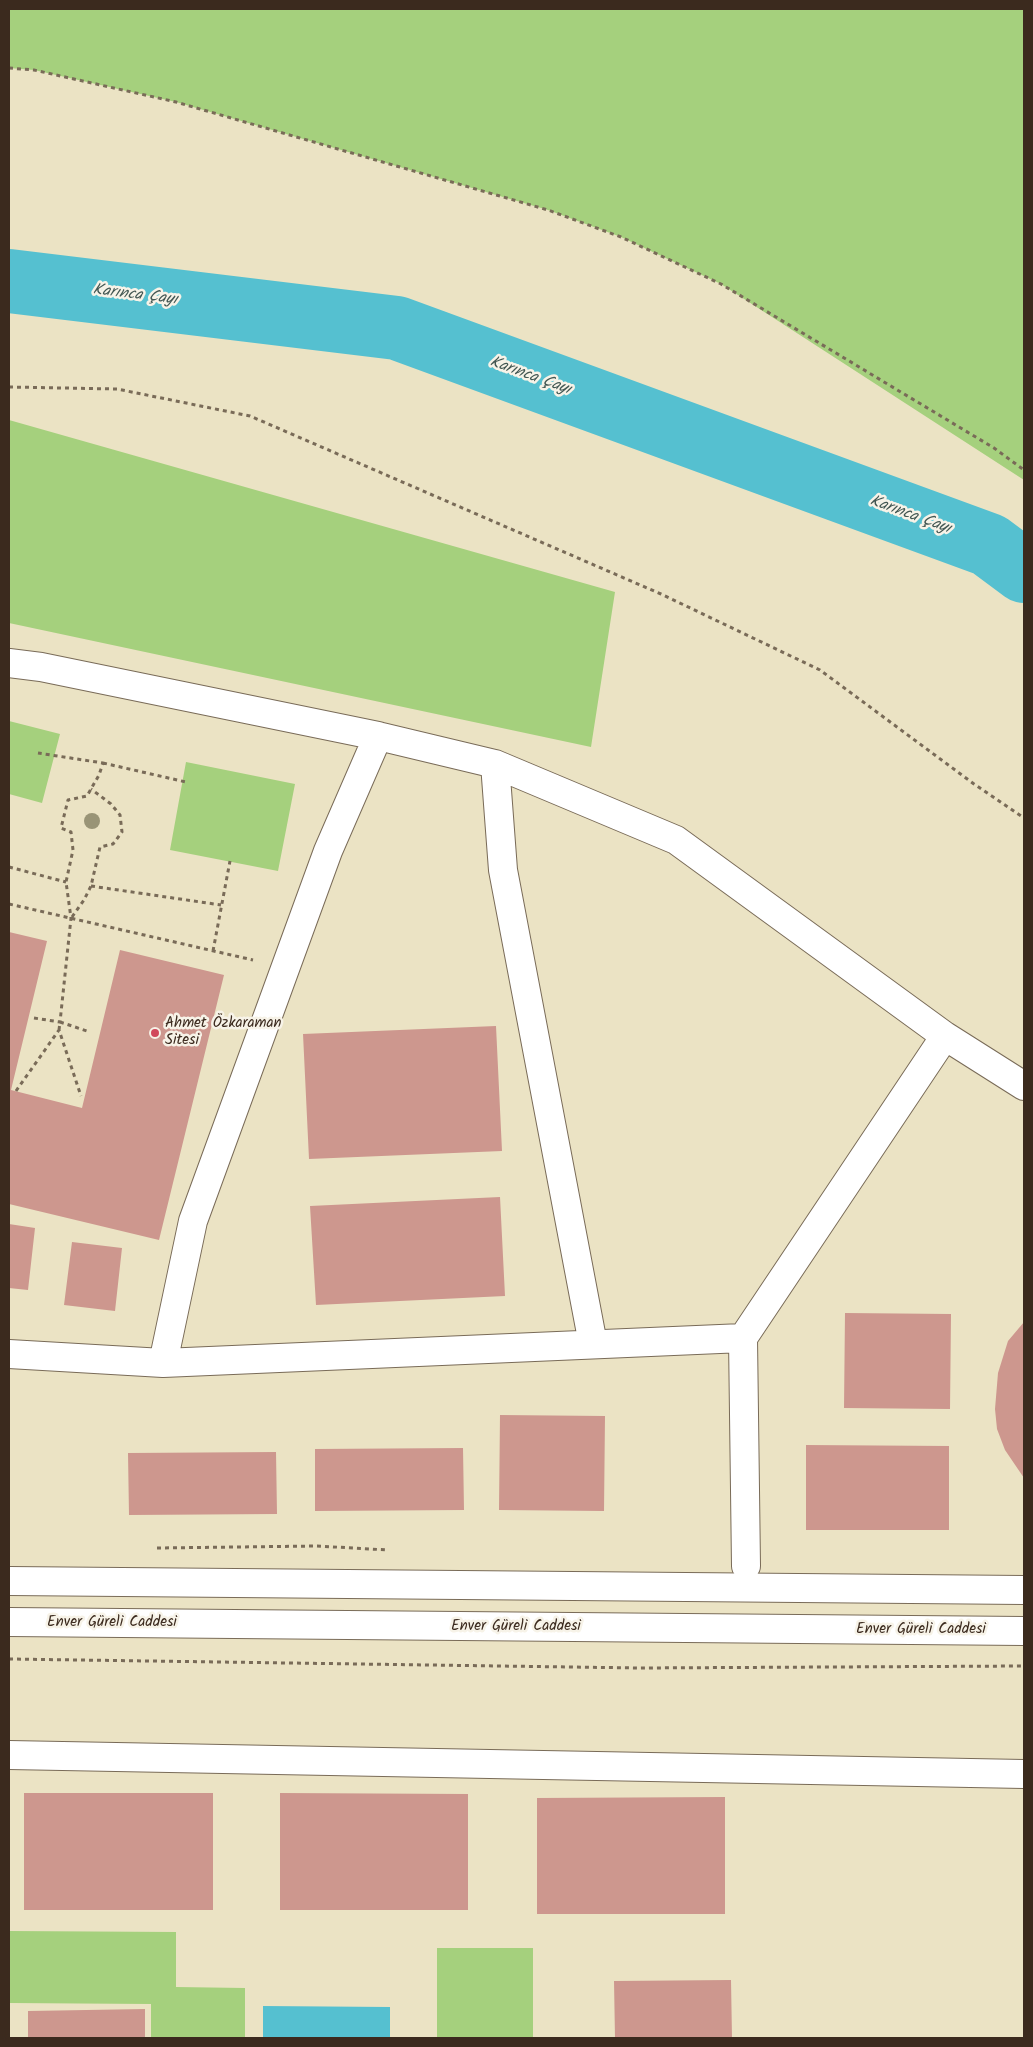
<!DOCTYPE html>
<html>
<head>
<meta charset="utf-8">
<style>
	body { margin:0 }
	#map { position:relative; width:1033px; height:2047px; overflow:hidden; background:#ebe3c4; font-family:Kalam,sans-serif }
	canvas { display:block }
	.frame { position:absolute; inset:0; border:10px solid #3b2a1e; pointer-events:none }
</style>
</head>
<body>
<div id="map">
<canvas width="1033" height="2047"></canvas>
<div class="frame"></div>
</div>
<script>
const ctx = document.querySelector('canvas').getContext('2d');
ctx.lineJoin = 'round';
function fillPath(path, color) {
  ctx.fillStyle = color;
  ctx.fill(path, 'evenodd');
}
function shape(rows) {
  const path = new Path2D();
  for (const r of rows) {
    path.moveTo(r[0], r[1]);
    for (let i = 2; i < r.length; i += 2) path.lineTo(r[i], r[i + 1]);
  }
  return path;
}
function trace(path, color, width, dash) {
  ctx.strokeStyle = color;
  ctx.lineWidth = width;
  ctx.lineCap = dash ? 'butt' : 'round';
  ctx.setLineDash(dash || []);
  ctx.stroke(path);
}
function write(font, color, halo, rows, align = 'center') {
  ctx.font = font + ' Kalam,sans-serif';
  ctx.lineWidth = 5;
  ctx.setLineDash([]);
  ctx.textBaseline = 'middle';
  ctx.strokeStyle = halo;
  ctx.fillStyle = color;
  for (const [text, x, y, turn = 0] of rows) {
    ctx.save();
    ctx.translate(x, y);
    ctx.rotate((+turn || 0) * Math.PI / 180);
    ctx.textAlign = isNaN(turn) ? turn : align;
    if (halo) ctx.strokeText(text, 0, 0);
    ctx.fillText(text, 0, 0);
    ctx.restore();
  }
}
const green = shape([
	[9,9,1024,9,1024,480,721,284,621,237,548,210,176,102,34,70,9,68],
	[9,420,615,592,591,747,9,623],
	[9,721,60,734,42,803,9,794],
	[186,762,295,784,278,871,170,850],
	[9,1931,176,1932,176,1987,245,1988,245,2038,151,2038,151,2004,9,2003],
	[437,1948,533,1948,533,2038,437,2038]
]);
const water = shape([
	[263,2006,390,2007,390,2038,263,2038]
]);
const river = shape([
	[9,281,397,328,989,545,1024,571]
]);
const building = shape([
	[9,932,47,941,11,1090,82,1108,120,950,224,975,159,1240,9,1204],
	[496,1026,502,1151,309,1159,303,1034],
	[500,1197,505,1296,316,1305,310,1206],
	[9,1224,35,1228,28,1290,9,1288],
	[72,1242,122,1248,115,1311,64,1305],
	[845,1313,951,1314,950,1409,844,1408],
	[1024,1322,1024,1478,1005,1450,997,1429,995,1409,998,1373,1008,1341],
	[500,1415,605,1416,604,1511,499,1510],
	[806,1445,949,1446,949,1530,806,1530],
	[463,1448,464,1510,315,1511,315,1449],
	[276,1452,277,1514,129,1515,128,1453],
	[24,1793,213,1793,213,1910,24,1910],
	[280,1793,468,1794,468,1910,280,1910],
	[725,1797,725,1914,537,1914,537,1798],
	[731,1980,732,2038,615,2038,614,1981],
	[145,2009,145,2038,28,2038,28,2011]
]);
const path = shape([
	[9,68,34,70,176,102,548,210,621,237,721,284,994,448,1024,470],
	[9,387,117,389,250,416,661,594,820,670,974,784,1024,818],
	[103,763,186,782],
	[9,867,66,882],
	[91,886,221,905],
	[9,904,253,960],
	[72,917,84,900,91,886,100,847,113,844,122,832,120,815,111,804,91,789],
	[213,951,230,861],
	[34,1018,60,1022,71,918,66,882,73,850,71,832,61,828,68,800,87,796,99,775,103,763,38,753],
	[59,1030,60,1022,87,1031],
	[16,1091,59,1030,81,1096],
	[157,1548,317,1546,388,1550],
	[9,1659,640,1668,1024,1666]
]);
const minor = shape([
	[9,663,41,667,378,736],
	[495,764,503,870,593,1344],
	[945,1036,1024,1086],
	[743,1338,163,1363,193,1221,328,851,378,736,495,764,676,840,945,1036,743,1338,746,1566],
	[9,1354,163,1363],
	[9,1755,1024,1774]
]);
const major = shape([
	[9,1581,1024,1590],
	[9,1622,1024,1631]
]);
const trees = [
	[92,821]
];
const markers = [
	[155,1033,5,"#d1495b"]
];
const poiNames = [
	["Ahmet Özkaraman",165,1024],
	["Sitesi",165,1041]
];
const streetNames = [
	["Enver Güreli Caddesi",112,1623],
	["Enver Güreli Caddesi",516,1627],
	["Enver Güreli Caddesi",921,1630]
];
const waterNames = [
	["Karınca Çayı",135,296,7],
	["Karınca Çayı",530,377,20],
	["Karınca Çayı",910,516,20]
];
fillPath(green, '#a5d07d');
fillPath(water, '#55c0d0');
trace(river, '#55c0d0', 64);
fillPath(building, '#cd978e');
trace(minor, '#796b58', 30);
trace(major, '#796b58', 30);
trace(path, '#796b58', 3, [4, 4]);
trace(minor, '#fff', 28);
trace(major, '#fff', 28);
ctx.fillStyle = '#999476';
for (const [x, y] of trees) {
  ctx.beginPath();
  ctx.arc(x, y, 8, 0, 2 * Math.PI);
  ctx.fill();
}
for (const [x, y, r, color] of markers) {
  const dot = new Path2D();
  dot.arc(x, y, r, 0, 2 * Math.PI);
  ctx.fillStyle = color;
  ctx.fill(dot);
  trace(dot, '#f7f3e8', 2);
}
write('15px', '#3b2a1e', '#f7f3e8', poiNames, 'left');
write('15px', '#3b2a1e', '#f7f3e8', streetNames);
write('italic 16px', '#435753', '#f7f3e8', waterNames);
</script>
</body>
</html>
